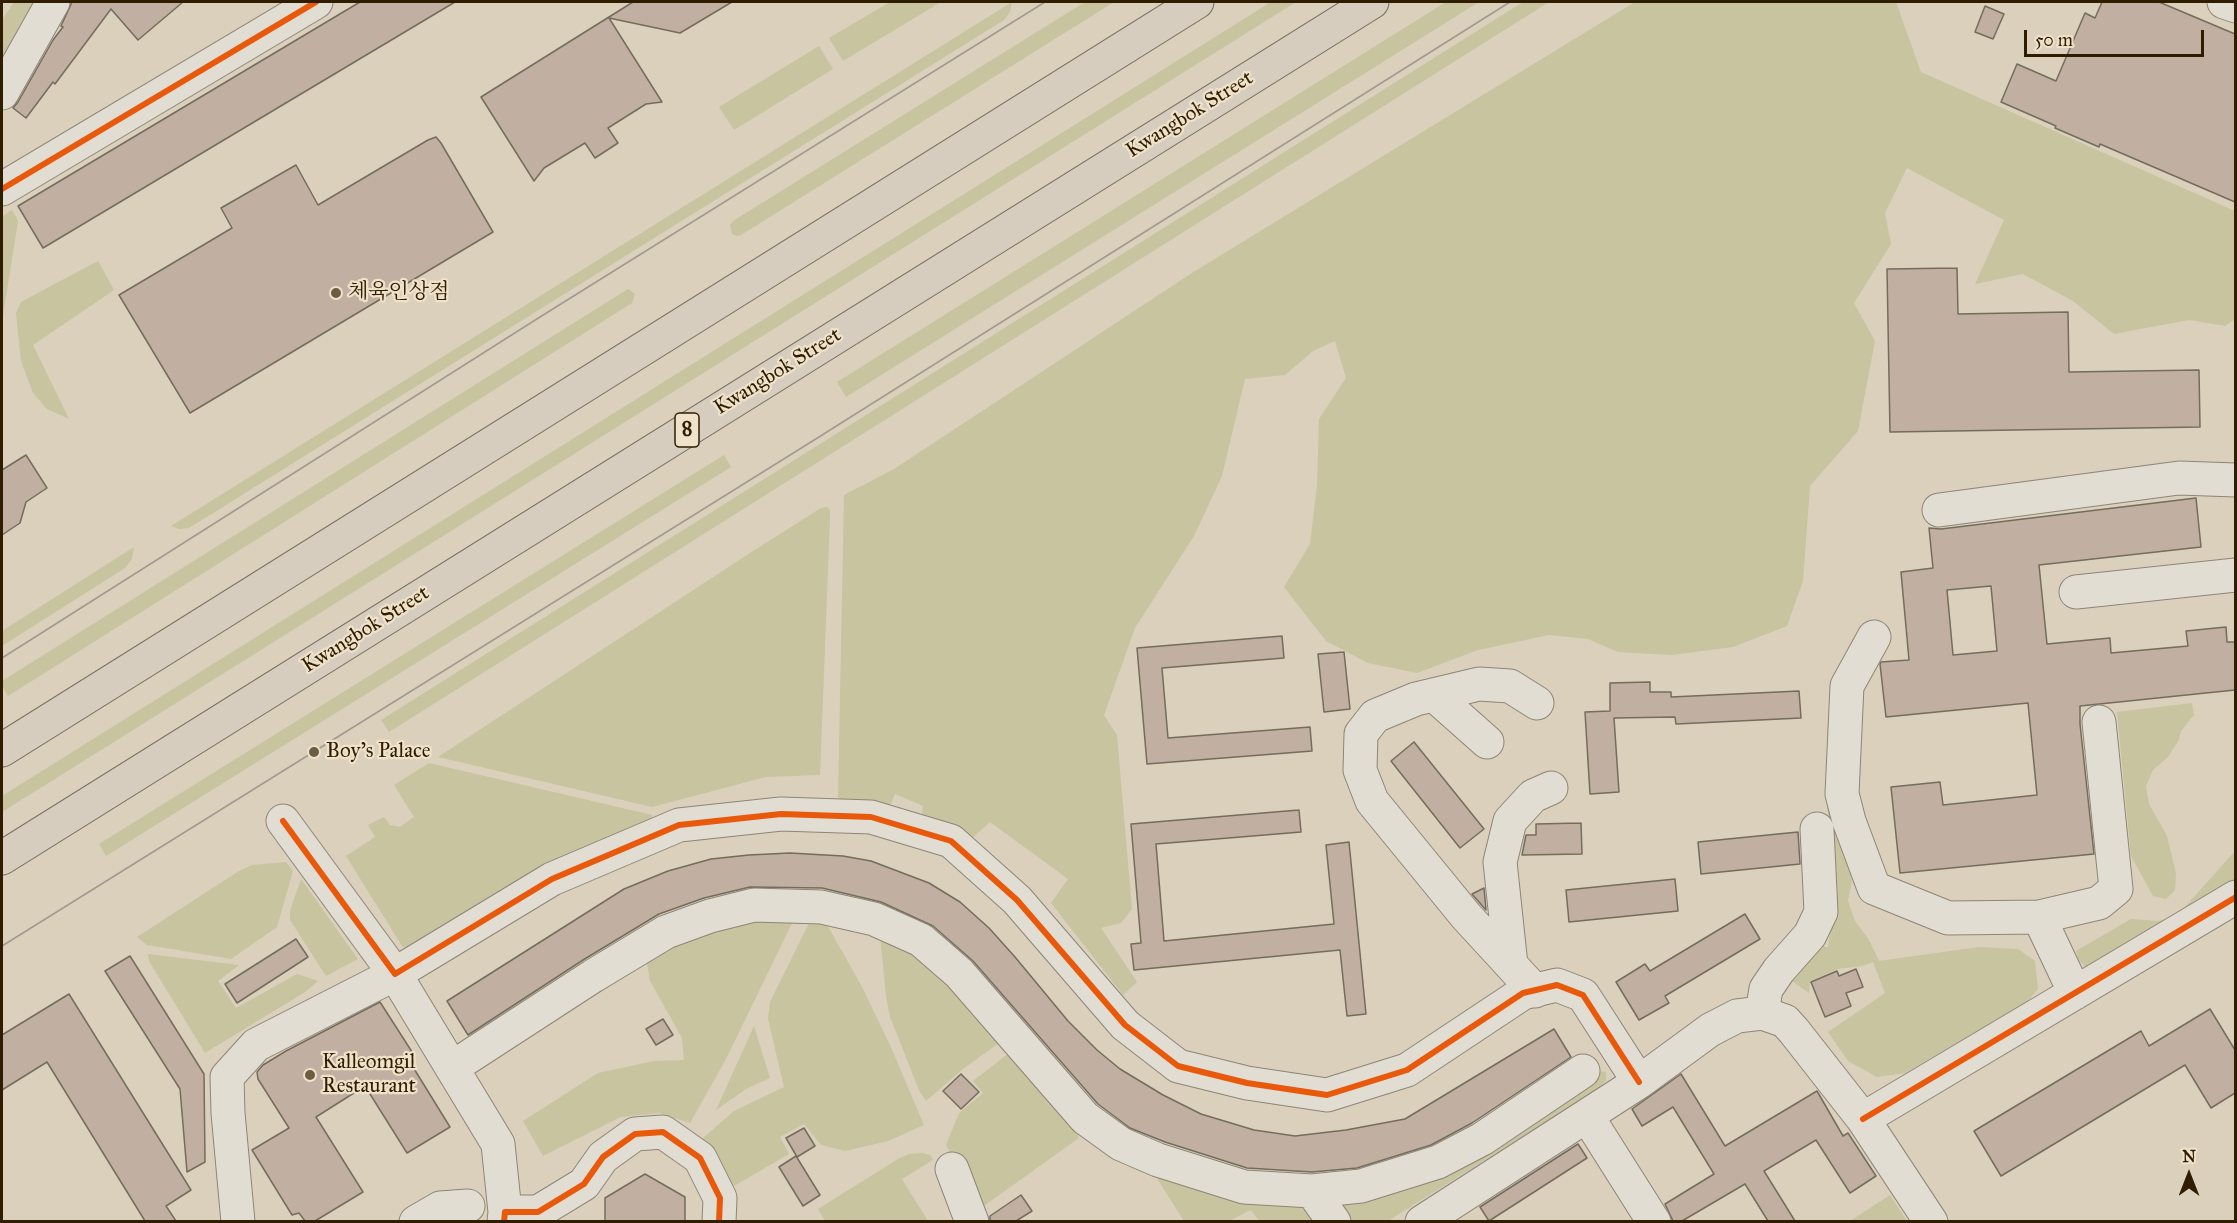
<!DOCTYPE html>
<html>
<head>
<meta charset="utf-8">
<style>
	body { margin:0 }
	#map { position:relative; width:2237px; height:1223px; overflow:hidden; background:#dad0bc; font-family:"IM FELL Great Primer",serif }
	canvas { display:block }
	.frame { position:absolute; inset:0; border:3px solid #301d00; pointer-events:none }
	.north { position:absolute; left:2159px; top:1145px; width:60px; height:60px; -webkit-text-stroke:4px #efe2cb; paint-order:stroke; rotate:0deg; font-size:16px; font-weight:700; line-height:24px; text-align:center; color:#301d00 }
	.north::after { content:''; display:block; margin:auto; width:21px; height:27px; background:#301d00; clip-path:polygon(50% 0,100% 100%,50% 72%,0 100%) }
	.scale { position:absolute; left:2024px; top:30px; width:180px; height:27px; box-sizing:border-box; border:3px solid #301d00; border-top:0; padding-left:8px; font-size:18px; line-height:21px; white-space:nowrap; color:#301d00; -webkit-text-stroke:4px #efe2cb; paint-order:stroke }
</style>
</head>
<body>
<div id="map">
<canvas width="2237" height="1223"></canvas>
<div class="frame"></div>
<div class="north">N</div>
<div class="scale">50 m</div>
</div>
<script>
const ctx = document.querySelector('canvas').getContext('2d');
ctx.lineJoin = 'round';
function fillPath(path, color) {
  ctx.fillStyle = color;
  ctx.fill(path, 'evenodd');
}
function shape(rows) {
  const path = new Path2D();
  for (const r of rows) {
    path.moveTo(r[0], r[1]);
    for (let i = 2; i < r.length; i += 2) path.lineTo(r[i], r[i + 1]);
  }
  return path;
}
function trace(path, color, width, dash) {
  ctx.strokeStyle = color;
  ctx.lineWidth = width;
  ctx.lineCap = dash ? 'butt' : 'round';
  ctx.setLineDash(dash || []);
  ctx.stroke(path);
}
function write(font, color, halo, rows, align = 'center') {
  ctx.font = font + ' "IM FELL Great Primer","Noto Serif KR",serif';
  ctx.lineWidth = 4.5;
  ctx.setLineDash([]);
  ctx.textBaseline = 'middle';
  ctx.strokeStyle = halo;
  ctx.fillStyle = color;
  for (const [text, x, y, turn = 0] of rows) {
    ctx.save();
    ctx.translate(x, y);
    ctx.rotate((+turn || 0) * Math.PI / 180);
    ctx.textAlign = isNaN(turn) ? turn : align;
    if (halo) ctx.strokeText(text, 0, 0);
    ctx.fillText(text, 0, 0);
    ctx.restore();
  }
}
const green = shape([
	[14,2,34,2,2,65,2,20],
	[890,2,941,2,843,61,829,38],
	[1012,2,1010,12,1004,20,189,528,179,529,171,526],
	[1085,2,1114,2,741,235,736,236,732,234,730,225,733,221],
	[1271,2,1296,2,2,812,2,796],
	[1446,2,1479,2,846,397,837,382],
	[1523,2,1549,2,389,732,381,720],
	[1635,2,1896,2,1921,72,2235,211,2235,319,2225,326,2189,320,2114,334,2073,301,2023,274,1975,284,2004,220,1907,168,1885,213,1891,244,1854,303,1875,341,1858,431,1810,486,1803,581,1787,626,1733,647,1672,655,1618,652,1588,639,1549,635,1478,650,1417,673,1368,663,1326,641,1284,587,1310,544,1317,485,1319,419,1346,378,1335,341,1313,351,1285,375,1245,379,1222,476,1194,536,1135,628,1104,715,1117,735,1132,909,1121,923,1101,928,1137,982,1123,995,1051,903,1068,879,990,822,969,841,921,821,923,806,895,794,890,806,838,799,844,495,894,469,1195,271],
	[819,46,833,69,734,130,719,107],
	[12,210,18,221,2,322,2,217],
	[98,261,114,290,33,345,69,419,47,409,33,393,21,361,16,313,21,302],
	[628,289,635,294,632,303,8,696,2,686,2,681],
	[724,455,731,467,106,856,99,844],
	[827,507,830,510,830,520,820,775,766,777,652,807,438,757,750,553,821,508],
	[134,547,132,559,125,568,2,646,2,631],
	[2192,703,2194,715,2181,731,2179,740,2168,757,2153,770,2146,786,2149,804,2167,836,2176,873,2175,890,2166,899,2153,896,2131,856,2117,712],
	[429,763,652,815,651,825,417,953,402,946,346,856,375,837,368,825,384,817,390,825,400,827,414,817,394,785],
	[1827,807,1834,807,1848,851,1852,881,1848,901,1855,921,1869,940,1879,961,1979,947,2018,949,2035,961,2038,989,2027,1002,1905,1073,1877,1077,1848,1061,1828,1032,1885,993,1873,962,1862,966,1838,969,1810,981,1809,993,1785,976,1817,942,1828,948,1831,925,1838,892],
	[2235,851,2235,886,2087,969,2078,959,2076,951,2131,919,2157,921,2175,918],
	[286,862,293,871,277,927,231,959,147,945,137,937,239,871,252,865],
	[301,879,358,959,326,976,290,920,290,911],
	[796,915,726,1059,690,1123,660,1113,621,1117,543,1156,523,1121,598,1073,654,1061,684,1060,682,1038,650,981,646,957,752,918],
	[809,923,826,923,861,985,890,1045,924,1125,888,1141,845,1151,821,1145,804,1124,780,1137,789,1154,734,1186,702,1139,734,1111,784,1087,768,1019,770,1002],
	[880,935,935,964,1003,1040,963,1069,926,1101,919,1090,890,1017,886,996],
	[148,954,239,965,218,981,236,1008,297,974,318,981,305,992,205,1053,149,961],
	[754,1026,770,1078,746,1089,716,1110],
	[1009,1053,1071,1123,1079,1138,981,1208,946,1145,959,1113,983,1093,973,1081],
	[1596,1071,1606,1072,1606,1080,1599,1088,1388,1221,1344,1221,1328,1198],
	[923,1153,930,1155,933,1160,902,1179,928,1221,825,1221,818,1209,898,1159,909,1154],
	[1153,1172,1303,1199,1320,1221,1259,1221,1251,1210,1229,1221,1184,1221],
	[1890,1195,1907,1221,1850,1221]
]);
const building = shape([
	[72,2,183,2,138,40,111,9,55,84,53,82,26,118,13,108,18,102,53,40,63,27,61,26,72,2],
	[360,2,455,2,43,248,18,206,360,2],
	[633,2,732,2,680,33,609,18,662,102,646,104,608,128,618,143,595,158,585,143,544,168,534,181,481,97,633,2],
	[2102,2,2159,2,2235,34,2235,202,2100,144,2099,147,2055,128,2056,126,2001,102,2017,64,2056,81,2085,13,2095,18,2102,2],
	[1985,6,2004,14,1993,39,1975,32,1985,6],
	[436,137,441,143,493,232,190,413,119,295,232,228,221,208,296,165,318,205,428,140,436,137],
	[1957,268,1958,314,2068,312,2069,372,2199,370,2200,427,1890,432,1887,269,1957,268],
	[26,455,47,488,26,502,20,523,2,535,2,470,26,455],
	[2196,498,2201,547,2039,565,2047,644,2110,638,2111,653,2188,646,2186,631,2226,627,2227,642,2235,642,2235,690,2080,706,2080,724,2094,854,1900,873,1891,787,1940,782,1943,805,2037,795,2028,703,1886,717,1880,664,1881,662,1909,660,1901,572,1933,568,1929,528,1941,529,2196,498],
	[1991,586,1997,651,1953,655,1947,590,1991,586],
	[1282,636,1284,658,1162,668,1168,738,1310,727,1312,751,1147,764,1137,648,1282,636],
	[1344,652,1350,709,1324,712,1318,654,1344,652],
	[1650,682,1650,692,1671,692,1671,697,1799,691,1801,718,1676,724,1675,717,1614,718,1619,792,1590,794,1585,712,1610,711,1610,683,1650,682],
	[1414,742,1484,829,1460,848,1391,761,1414,742],
	[1299,810,1301,832,1156,844,1164,941,1334,924,1326,845,1349,842,1366,1014,1347,1016,1340,950,1134,970,1131,944,1141,943,1131,824,1299,810],
	[1581,823,1582,854,1522,855,1526,835,1536,835,1536,824,1581,823],
	[1798,832,1800,864,1701,874,1698,842,1798,832],
	[790,853,843,856,871,861,929,883,960,902,989,928,1015,957,1068,1021,1097,1050,1120,1069,1163,1095,1201,1114,1254,1130,1295,1136,1346,1130,1405,1119,1554,1029,1571,1057,1472,1123,1431,1145,1357,1168,1312,1172,1247,1168,1165,1142,1130,1128,1098,1104,973,961,933,926,881,902,822,888,750,887,704,898,659,914,583,960,468,1035,447,1001,624,889,668,871,711,859,749,855,790,853],
	[1675,879,1678,911,1569,922,1566,890,1675,879],
	[1484,888,1486,910,1472,894,1484,888],
	[1745,914,1760,939,1665,996,1669,1003,1639,1020,1616,982,1645,964,1650,971,1745,914],
	[296,939,308,957,237,1003,225,984,296,939],
	[130,956,204,1074,205,1162,187,1172,180,1089,105,971,130,956],
	[1856,969,1863,987,1846,993,1851,1006,1825,1017,1811,982,1837,971,1839,976,1856,969],
	[69,994,191,1190,166,1206,176,1221,145,1221,47,1062,2,1090,2,1035,69,994],
	[380,1002,414,1055,408,1059,450,1127,407,1153,365,1086,316,1117,363,1192,315,1221,305,1221,299,1213,292,1215,252,1150,289,1128,258,1079,257,1072,263,1065,286,1051,380,1002],
	[2210,1009,2235,1050,2235,1093,2211,1108,2185,1065,2001,1176,1974,1131,2141,1031,2149,1046,2210,1009],
	[663,1019,673,1035,656,1045,646,1029,663,1019],
	[961,1074,979,1092,961,1109,943,1091,961,1074],
	[1681,1074,1725,1146,1817,1091,1843,1136,1848,1133,1876,1176,1850,1193,1816,1140,1764,1171,1795,1221,1768,1221,1745,1184,1682,1221,1673,1221,1665,1204,1714,1174,1673,1107,1642,1126,1632,1109,1681,1074],
	[804,1128,815,1146,797,1157,786,1138,804,1128],
	[1578,1144,1587,1158,1489,1221,1480,1207,1578,1144],
	[796,1156,820,1195,803,1206,779,1167,796,1156],
	[645,1174,685,1197,685,1221,605,1221,605,1198,645,1174],
	[1021,1195,1032,1211,1016,1221,990,1221,990,1216,1021,1195]
]);
const minor = shape([
	[2224,2,2236,6],
	[2,93,53,2],
	[2,189,316,2],
	[1939,510,2179,478,2236,480],
	[2076,592,2236,575],
	[1874,637,1847,686,1842,794,1849,821,1874,888,1948,918,2039,917,2075,993],
	[1434,695,1487,742],
	[283,821,395,974,552,879,679,825,781,814,871,817,951,841,1017,900,1125,1025,1178,1066,1247,1083,1327,1095,1407,1070,1523,993,1557,985,1583,995,1639,1082],
	[2039,917,2099,903,2116,889,2099,722],
	[1511,965,1500,862,1510,821,1533,796,1551,788],
	[1535,991,1466,916,1372,801,1360,770,1361,734,1375,716,1416,699,1479,684,1510,686,1537,703],
	[1762,1013,1766,989,1779,970,1810,935,1821,912,1817,829],
	[453,1067,593,976,666,932,710,916,754,905,821,907,874,919,921,940,959,973,1085,1118,1121,1144,1158,1160,1244,1187,1312,1191,1361,1186,1438,1162,1482,1139,1583,1071],
	[1587,1116,1654,1222],
	[1863,1119,2236,897],
	[952,1169,972,1222],
	[1312,1191,1334,1222],
	[238,1222,228,1113,227,1077,256,1045,395,974,498,1144,505,1212],
	[416,1222,440,1208,468,1206],
	[504,1222,505,1212,538,1212,584,1184,603,1157,635,1134,663,1132,700,1158,720,1198,719,1222],
	[1422,1222,1639,1082,1710,1030,1737,1016,1762,1013,1785,1021,1794,1031,1863,1119,1931,1222]
]);
const highway = shape([
	[2,750,1197,2],
	[2,858,1372,2]
]);
const tram = shape([
	[2,658,540,317,1045,2],
	[2,946,811,442,1510,2]
]);
const cycleway = shape([
	[2,189,316,2],
	[283,821,395,974,552,879,679,825,781,814,871,817,951,841,1017,900,1125,1025,1178,1066,1247,1083,1327,1095,1407,1070,1523,993,1557,985,1583,995,1639,1082],
	[1863,1119,2236,897],
	[504,1222,505,1212,538,1212,584,1184,603,1157,635,1134,663,1132,700,1158,720,1198,719,1222]
]);
const markers = [
	[336,293,6,"#6c5c42"],
	[314,752,6,"#6c5c42"],
	[310,1075,6,"#6c5c42"]
];
const shields = [
	[687,430,24]
];
const shieldNames = [
	["8",687,430]
];
const streetNames = [
	["Kwangbok Street",1190,115,-32],
	["Kwangbok Street",778,372,-32],
	["Kwangbok Street",366,630,-32]
];
const poiNames = [
	["체육인상점",348,293],
	["Boy's Palace",326,752],
	["Kalleomgil",322,1063],
	["Restaurant",322,1087]
];
fillPath(green, '#c7c49f');
fillPath(building, '#c1b0a1');
trace(building, '#746c5d', 1.5);
trace(minor, '#8d8576', 35);
trace(highway, '#746c5d', 35);
trace(minor, '#e2ddd3', 33);
trace(highway, '#d7cdbf', 33);
trace(tram, '#a09a8f', 1.5);
trace(cycleway, '#e8590c', 6);
for (const [x, y, r, color] of markers) {
  const dot = new Path2D();
  dot.arc(x, y, r, 0, 2 * Math.PI);
  ctx.fillStyle = color;
  ctx.fill(dot);
  trace(dot, '#efe2cb', 2);
}
for (const [x, y, w] of shields) {
  const box = new Path2D();
  box.roundRect(x - w / 2, y - 17, w, 34, 4.5);
  ctx.fillStyle = '#efe2cb';
  ctx.fill(box);
  trace(box, '#301d00', 1.5);
}
write('bold 20px', '#301d00', null, shieldNames);
write('21px', '#301d00', '#efe2cb', streetNames);
write('21px', '#301d00', '#efe2cb', poiNames, 'left');
</script>
</body>
</html>
